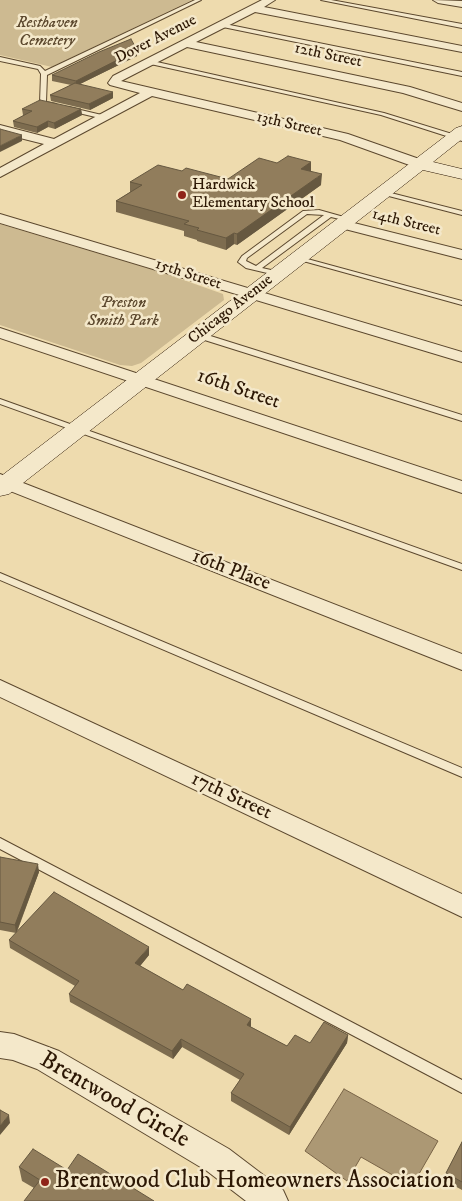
<!DOCTYPE html>
<html>
<head>
<meta charset="utf-8">
<style>
	body { margin:0 }
	canvas { display:block; background:#eedbae }
</style>
</head>
<body>
<canvas width="462" height="1201"></canvas>
<script>
const ctx = document.querySelector('canvas').getContext('2d');
ctx.lineJoin = 'round';
function fillPath(path, color) {
  ctx.fillStyle = color;
  ctx.fill(path, 'evenodd');
}
function shape(rows) {
  const path = new Path2D();
  for (const r of rows) {
    path.moveTo(r[0], r[1]);
    for (let i = 2; i < r.length; i += 2) path.lineTo(r[i], r[i + 1]);
  }
  return path;
}
function trace(path, color, width, dash) {
  ctx.strokeStyle = color;
  ctx.lineWidth = width;
  ctx.lineCap = dash ? 'butt' : 'round';
  ctx.setLineDash(dash || []);
  ctx.stroke(path);
}
function write(font, color, halo, rows, align = 'center') {
  ctx.font = font + ' "IM FELL DW Pica",serif';
  ctx.lineWidth = 5;
  ctx.setLineDash([]);
  ctx.textBaseline = 'middle';
  ctx.strokeStyle = halo;
  ctx.fillStyle = color;
  for (const [text, x, y, turn = 0] of rows) {
    ctx.save();
    ctx.translate(x, y);
    ctx.rotate((+turn || 0) * Math.PI / 180);
    ctx.textAlign = isNaN(turn) ? turn : align;
    if (halo) ctx.strokeText(text, 0, 0);
    ctx.fillText(text, 0, 0);
    ctx.restore();
  }
}
const green = shape([
	[0,0,192,0,52,67,0,55],
	[0,224,161,272,223,294,224,300,141,363,132,366,120,365,0,325]
]);
const water = shape([
	[344,1089,438,1141,412,1186,361,1157,347,1181,305,1151,344,1089]
]);
const lane = shape([
	[195,0,201,0,47,75,46,102,56,104,56,106,40,103,41,74,38,69,0,61,0,57,40,66,45,71,195,0],
	[321,0,331,0,462,24,462,28,321,0],
	[220,23,462,72,462,76,218,26,220,23],
	[148,60,384,113,462,137,462,141,381,115,146,63,145,62,148,60],
	[68,107,106,116,107,117,104,119,66,110,65,109,68,107],
	[383,191,462,211,462,215,381,194,380,193,383,191],
	[319,210,351,219,348,221,331,217,262,268,280,272,280,276,246,268,238,262,242,256,303,211,319,210],
	[307,214,324,215,256,266,246,261,247,258,307,214],
	[296,257,300,257,462,301,462,305,296,259,296,257],
	[195,333,201,333,462,415,462,421,195,337,195,333],
	[0,399,462,564,462,570,0,404,0,399],
	[0,573,462,768,462,777,0,580,0,573],
	[0,838,462,1080,462,1093,0,849,0,838]
]);
const street = shape([
	[262,0,275,0,264,7,462,46,462,52,255,12,196,42,410,87,462,103,462,111,403,93,187,47,121,81,348,134,425,161,427,164,425,167,415,167,340,140,152,96,0,177,0,168,44,144,0,133,0,125,54,139,140,93,110,85,108,83,113,76,262,0],
	[433,0,462,1,462,7,438,3,433,0],
	[0,214,462,352,462,362,0,223,0,214],
	[342,220,462,250,462,259,337,227,335,224,337,221,342,220],
	[0,328,462,481,462,493,0,338,0,328],
	[0,474,462,654,462,670,0,487,0,474],
	[0,680,462,894,462,917,0,697,0,680],
	[0,1032,14,1034,59,1051,229,1149,283,1190,288,1201,246,1201,207,1171,37,1069,13,1060,0,1058,0,1032]
]);
const secondary = shape([
	[462,126,462,139,433,162,462,169,462,179,423,170,9,494,0,496,0,477,456,128,462,126]
]);
const wall = shape([
	[137,50,137,56,80,84,113,98,90,110,51,101,50,95,71,85,52,81,52,75],
	[22,109,81,109,82,115,55,129,48,127,37,133,14,127,13,121,24,115,23,115],
	[311,162,311,171,321,185,237,245,234,244,226,250,197,241,197,240,184,236,184,231,116,212,116,201,130,192,130,182,182,171,228,179,277,163],
	[0,857,39,872,17,932,149,955,140,966,183,990,251,1019,251,1027,287,1046,310,1043,348,1035,347,1043,289,1135,231,1101,231,1093,240,1080,182,1047,173,1059,70,1002,69,994,75,986,10,948,9,940,16,933,0,930],
	[462,1142,462,1190,444,1180,446,1173],
	[19,1167,67,1170,34,1188,22,1181]
]);
const shadedWall = shape([
	[137,50,137,56,76,86,76,81],
	[113,92,113,98,90,110,89,104],
	[81,109,82,115,55,129,54,123],
	[48,121,48,127,37,133,37,127],
	[22,135,22,141,0,152,0,146],
	[311,162,311,173,301,169],
	[322,174,321,185,237,245,237,234],
	[234,233,234,244,226,250,226,238],
	[38,864,39,872,16,933,15,925],
	[149,947,149,955,136,971,135,963],
	[251,1019,251,1027,247,1025],
	[348,1035,347,1043,289,1135,290,1127],
	[181,1039,182,1047,173,1059,172,1051],
	[9,1115,10,1123,0,1135,0,1126]
]);
const building = shape([
	[131,39,137,50,76,81,52,75,99,52,131,39],
	[75,83,113,92,89,104,50,95,75,83],
	[40,100,81,109,54,123,48,121,37,127,13,121,32,111,22,109,40,100],
	[0,129,22,135,0,146,0,129],
	[288,156,311,162,301,169,322,174,237,234,234,233,226,238,197,230,199,228,184,224,189,221,116,201,142,185,130,182,158,165,182,171,186,168,228,179,259,158,277,163,288,156],
	[0,857,38,864,15,925,0,922,0,857],
	[54,892,149,947,135,963,183,990,187,984,251,1019,247,1025,287,1046,295,1035,310,1043,324,1022,348,1035,290,1127,231,1093,244,1074,181,1039,172,1051,69,994,79,981,9,940,54,892],
	[0,1110,9,1115,0,1126,0,1110],
	[462,1142,462,1182,446,1173,462,1142],
	[33,1149,67,1170,78,1154,154,1201,24,1201,40,1180,19,1167,33,1149]
]);
const markers = [
	[182,195,5,"#8f2418"],
	[45,1182,5,"#8f2418"]
];
const farParknames = [
	["Resthaven",47,24],
	["Cemetery",47,42],
	["Preston",123,304],
	["Smith Park",123,322]
];
const farStreetnames = [
	["Dover Avenue",156,40,-27],
	["12th Street",328,56,12],
	["13th Street",289,125,13],
	["14th Street",406,223,14],
	["15th Street",188,275,18],
	["Chicago Avenue",231,310,-38]
];
const farPoinames = [
	["Hardwick",192,186],
	["Elementary School",192,204]
];
const streetNames = [
	["16th Street",238,390,19],
	["16th Place",231,571,21],
	["17th Street",231,797,25]
];
const nearStreetnames = [
	["Brentwood Circle",114,1101,30]
];
const nearPoinames = [
	["Brentwood Club Homeowners Association",55,1182]
];
fillPath(green, '#cdba91');
fillPath(water, '#ac9874');
trace(water, '#796447', 1);
trace(lane, '#5c482e', 2);
trace(street, '#5c482e', 2);
trace(secondary, '#2c1704', 1);
fillPath(lane, '#f4e8ca');
fillPath(street, '#f4e8ca');
fillPath(secondary, '#f4e8ca');
fillPath(wall, '#7d6c4f');
fillPath(shadedWall, '#665840');
fillPath(building, '#917d5c');
trace(building, '#665840', 1);
for (const [x, y, r, color] of markers) {
  const dot = new Path2D();
  dot.arc(x, y, r, 0, 2 * Math.PI);
  ctx.fillStyle = color;
  ctx.fill(dot);
  trace(dot, '#f4e8ca', 2);
}
write('italic 16px', '#5c482e', '#f4e8ca', farParknames);
write('16px', '#2c1704', '#f4e8ca', farStreetnames);
write('16px', '#2c1704', '#f4e8ca', farPoinames, 'left');
write('20px', '#2c1704', '#f4e8ca', streetNames);
write('24px', '#2c1704', '#f4e8ca', nearStreetnames);
write('24px', '#2c1704', '#f4e8ca', nearPoinames, 'left');
</script>
</body>
</html>
